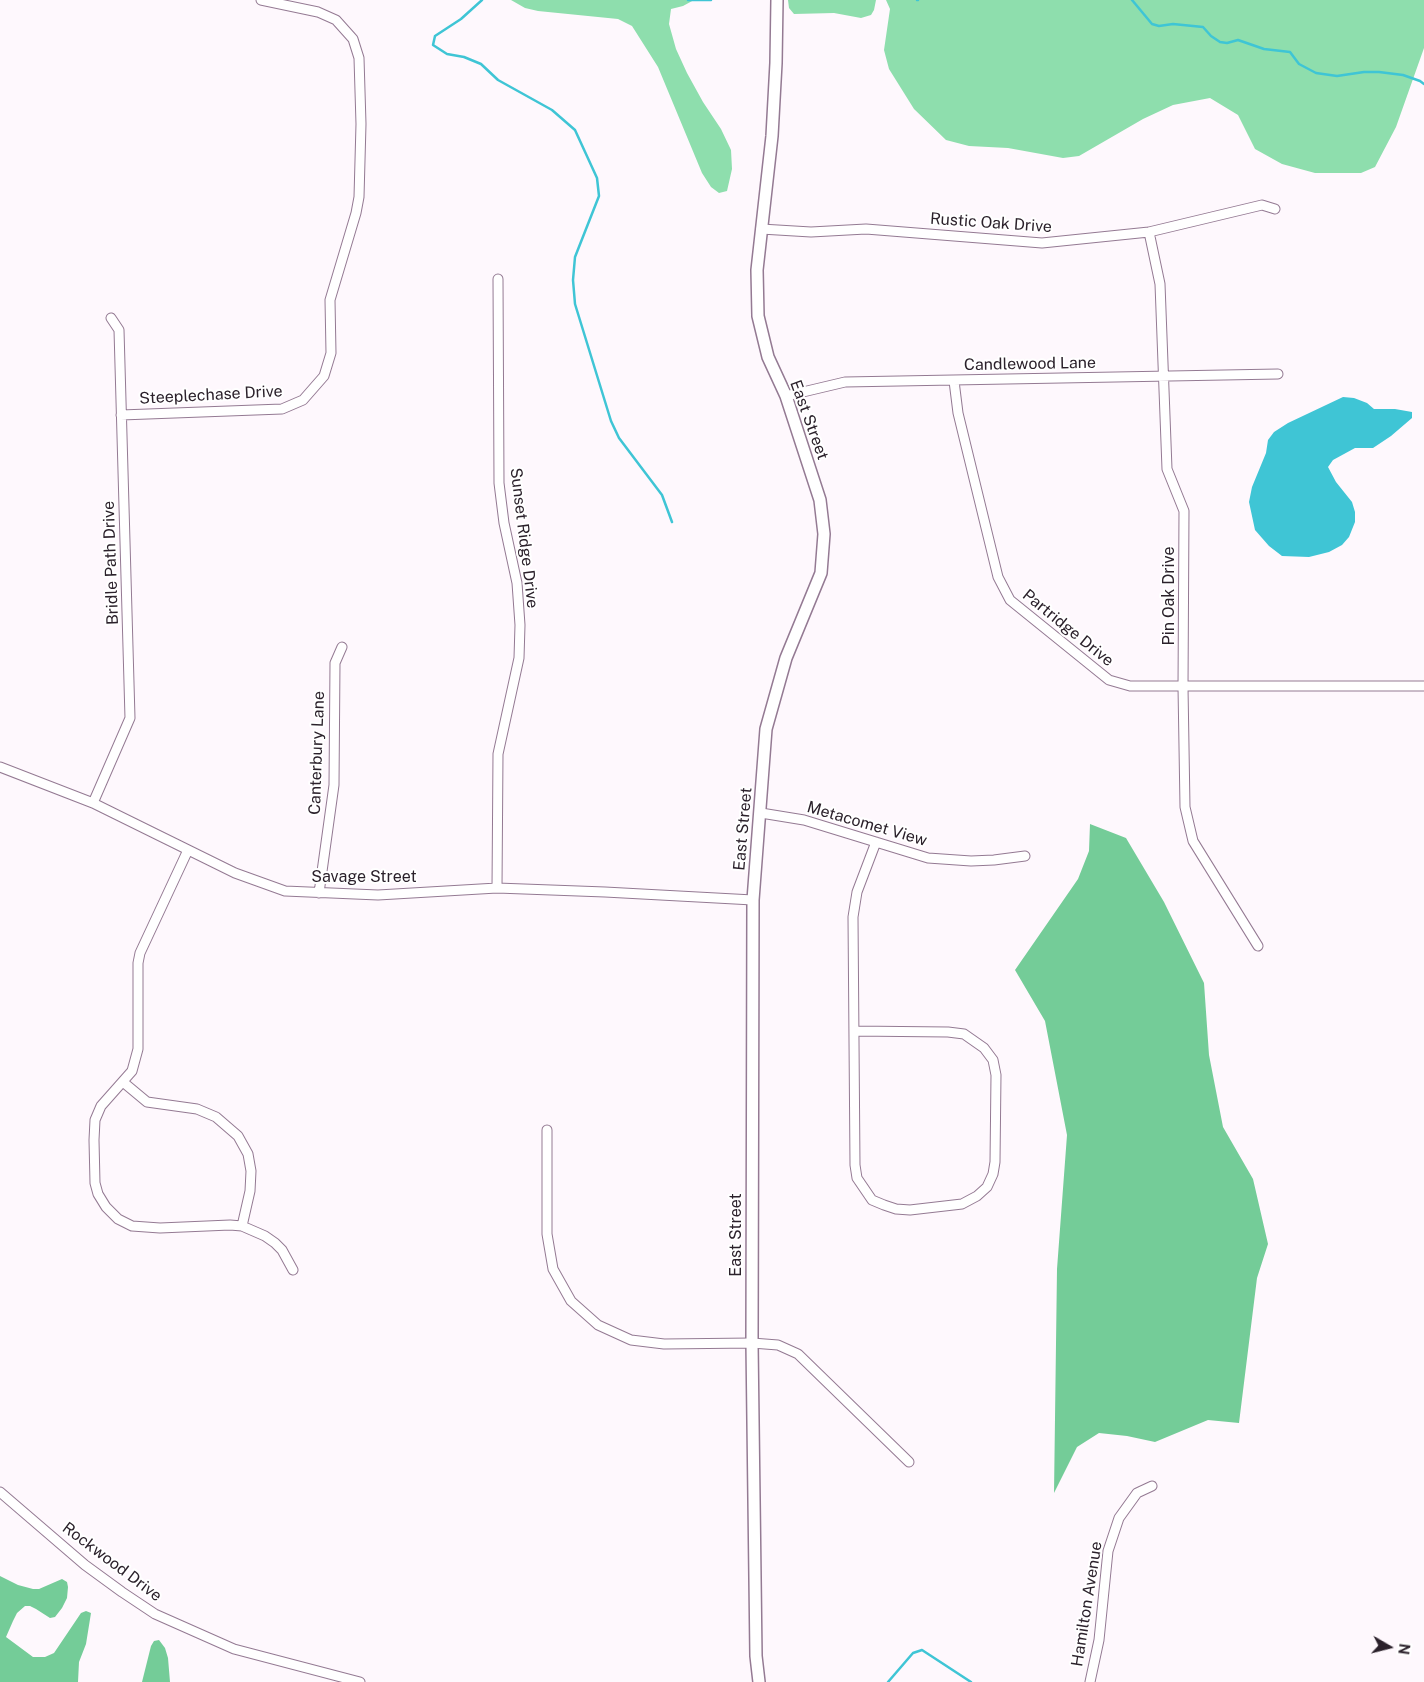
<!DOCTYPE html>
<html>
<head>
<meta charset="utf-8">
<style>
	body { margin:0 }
	#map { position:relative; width:1424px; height:1682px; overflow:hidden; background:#fef8fd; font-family:"Public Sans",sans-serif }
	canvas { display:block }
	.north { position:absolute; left:1364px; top:1622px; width:50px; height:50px; -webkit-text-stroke:4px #fff; paint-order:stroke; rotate:98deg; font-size:14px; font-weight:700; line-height:20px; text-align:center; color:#2b212b }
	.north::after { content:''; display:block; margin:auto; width:18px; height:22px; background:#2b212b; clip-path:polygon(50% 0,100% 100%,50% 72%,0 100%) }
</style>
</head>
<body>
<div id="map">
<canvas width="1424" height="1682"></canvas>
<div class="north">N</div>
</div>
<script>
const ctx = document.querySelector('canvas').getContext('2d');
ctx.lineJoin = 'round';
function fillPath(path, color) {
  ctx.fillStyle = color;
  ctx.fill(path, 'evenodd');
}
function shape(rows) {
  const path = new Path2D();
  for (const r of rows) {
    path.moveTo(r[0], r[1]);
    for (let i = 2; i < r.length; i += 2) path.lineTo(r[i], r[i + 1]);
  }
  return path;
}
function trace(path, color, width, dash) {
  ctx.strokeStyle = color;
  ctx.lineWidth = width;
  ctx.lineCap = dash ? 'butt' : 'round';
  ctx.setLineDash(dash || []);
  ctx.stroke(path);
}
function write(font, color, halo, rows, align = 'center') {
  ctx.font = font + ' "Public Sans",sans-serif';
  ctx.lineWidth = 4;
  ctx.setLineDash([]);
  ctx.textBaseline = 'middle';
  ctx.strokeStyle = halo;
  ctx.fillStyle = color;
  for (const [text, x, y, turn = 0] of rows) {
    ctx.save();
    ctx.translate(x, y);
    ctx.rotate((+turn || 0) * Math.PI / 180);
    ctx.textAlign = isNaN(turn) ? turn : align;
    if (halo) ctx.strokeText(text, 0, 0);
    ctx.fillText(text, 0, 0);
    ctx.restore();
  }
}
const green = shape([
	[511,0,694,0,683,6,671,9,669,24,676,49,687,73,703,102,721,129,731,150,732,169,727,191,719,193,711,187,702,173,658,67,632,26,618,19,538,11,525,8],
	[788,0,876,0,874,10,871,15,861,18,834,13,794,14,789,8],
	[886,0,1424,0,1424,48,1396,127,1375,167,1361,173,1315,173,1282,164,1255,149,1238,115,1210,98,1173,105,1143,119,1079,156,1063,158,1008,148,969,146,946,140,914,109,889,69,884,50,890,9]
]);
const forest = shape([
	[1090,824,1126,838,1164,902,1204,983,1209,1055,1223,1127,1253,1179,1268,1244,1257,1278,1239,1423,1208,1420,1155,1442,1127,1436,1099,1433,1077,1447,1054,1493,1057,1269,1067,1135,1045,1021,1015,970,1078,879,1089,851],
	[0,1576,18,1585,33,1589,39,1589,62,1579,67,1582,68,1587,67,1598,62,1608,55,1617,50,1618,36,1609,30,1606,25,1606,17,1613,13,1621,6,1637,33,1657,45,1657,54,1653,81,1613,86,1611,91,1613,86,1644,79,1662,78,1682,0,1682],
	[159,1640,165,1648,168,1658,170,1682,142,1682,151,1646,154,1641]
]);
const water = shape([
	[1343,397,1354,398,1367,403,1374,409,1395,409,1412,412,1412,418,1391,436,1373,448,1355,448,1333,460,1328,467,1336,482,1352,502,1355,512,1355,522,1349,537,1342,545,1329,552,1309,557,1282,556,1269,546,1255,530,1249,502,1252,487,1266,453,1268,440,1274,432,1288,423]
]);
const stream = shape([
	[482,0,461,19,435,36,433,45,447,54,464,57,481,64,498,80,552,110,575,130,597,178,599,196,575,257,573,280,575,304,611,421,619,438,662,495,672,522],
	[688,0,711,0],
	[917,0,918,0],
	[1132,0,1152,24,1159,26,1173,24,1203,27,1211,36,1220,42,1227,43,1238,40,1264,49,1290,52,1299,64,1316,73,1337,76,1364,72,1379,72,1403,75,1420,81,1424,84],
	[888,1682,913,1653,922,1650,971,1682]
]);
const street = shape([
	[761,229,811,232,866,229,1042,243,1149,232,1262,205,1275,209],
	[1149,232,1160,284,1167,469,1184,511,1183,687,1185,807,1193,841,1258,946],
	[954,381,958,413,998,577,1010,600,1109,680,1130,686,1424,686],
	[786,396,845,382,1278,374],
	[121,415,282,409,303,400,324,376,331,353,330,300,356,213,359,197,361,124,359,58,353,39,336,20,318,12,261,0],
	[0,767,93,803,235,873,285,891,378,895,497,888,605,892,753,900],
	[93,803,130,718,119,330,111,318],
	[761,813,804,820,928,858,971,861,994,860,1025,856],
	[188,850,140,953,138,963,138,1049,132,1071,101,1106,95,1120,94,1140,95,1183,98,1194,106,1207,118,1219,132,1226,160,1228,230,1225,242,1226,265,1236,275,1243,282,1250,293,1270],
	[497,888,498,754,519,658,520,625,517,583,504,523,499,483,498,279],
	[319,893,334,785,335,663,342,647],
	[854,1031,948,1032,964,1034,984,1048,993,1060,996,1075,995,1162,993,1174,987,1187,977,1196,962,1204,910,1210,896,1209,884,1205,872,1200,857,1178,855,1165,853,917,857,892,876,842],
	[123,1082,147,1102,197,1109,216,1117,238,1136,248,1154,251,1171,250,1191,242,1226],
	[547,1130,547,1234,553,1269,571,1301,598,1325,631,1340,664,1344,752,1343,778,1345,798,1354,909,1462],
	[0,1492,85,1565,122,1592,155,1614,234,1649,360,1682],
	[1090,1682,1099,1640,1108,1551,1119,1518,1137,1493,1152,1486]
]);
const secondary = shape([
	[759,1682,756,1656,752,1343,753,900,766,729,786,658,821,573,824,534,820,500,786,396,768,357,758,316,757,270,772,136,776,63,777,0]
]);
const streetNames = [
	["Rustic Oak Drive",991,223,4],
	["Candlewood Lane",1030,364,-1],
	["Steeplechase Drive",211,395,-3],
	["East Street",809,420,70],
	["Sunset Ridge Drive",524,538,83],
	["Bridle Path Drive",111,563,-92],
	["Pin Oak Drive",1169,596,-90],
	["Partridge Drive",1068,628,39],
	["Canterbury Lane",317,753,-88],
	["Metacomet View",867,824,16],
	["East Street",743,829,-85],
	["Savage Street",364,877],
	["East Street",736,1235,-90],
	["Rockwood Drive",112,1562,37],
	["Hamilton Avenue",1087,1604,-81]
];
fillPath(green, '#8edead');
fillPath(forest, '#74cc98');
fillPath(water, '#3fc5d5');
trace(stream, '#3fc5d5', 2.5);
trace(street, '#947a93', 11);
trace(secondary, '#947a93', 14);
trace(street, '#fff', 9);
trace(secondary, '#fff', 11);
write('16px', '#2b212b', '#fff', streetNames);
</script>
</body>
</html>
